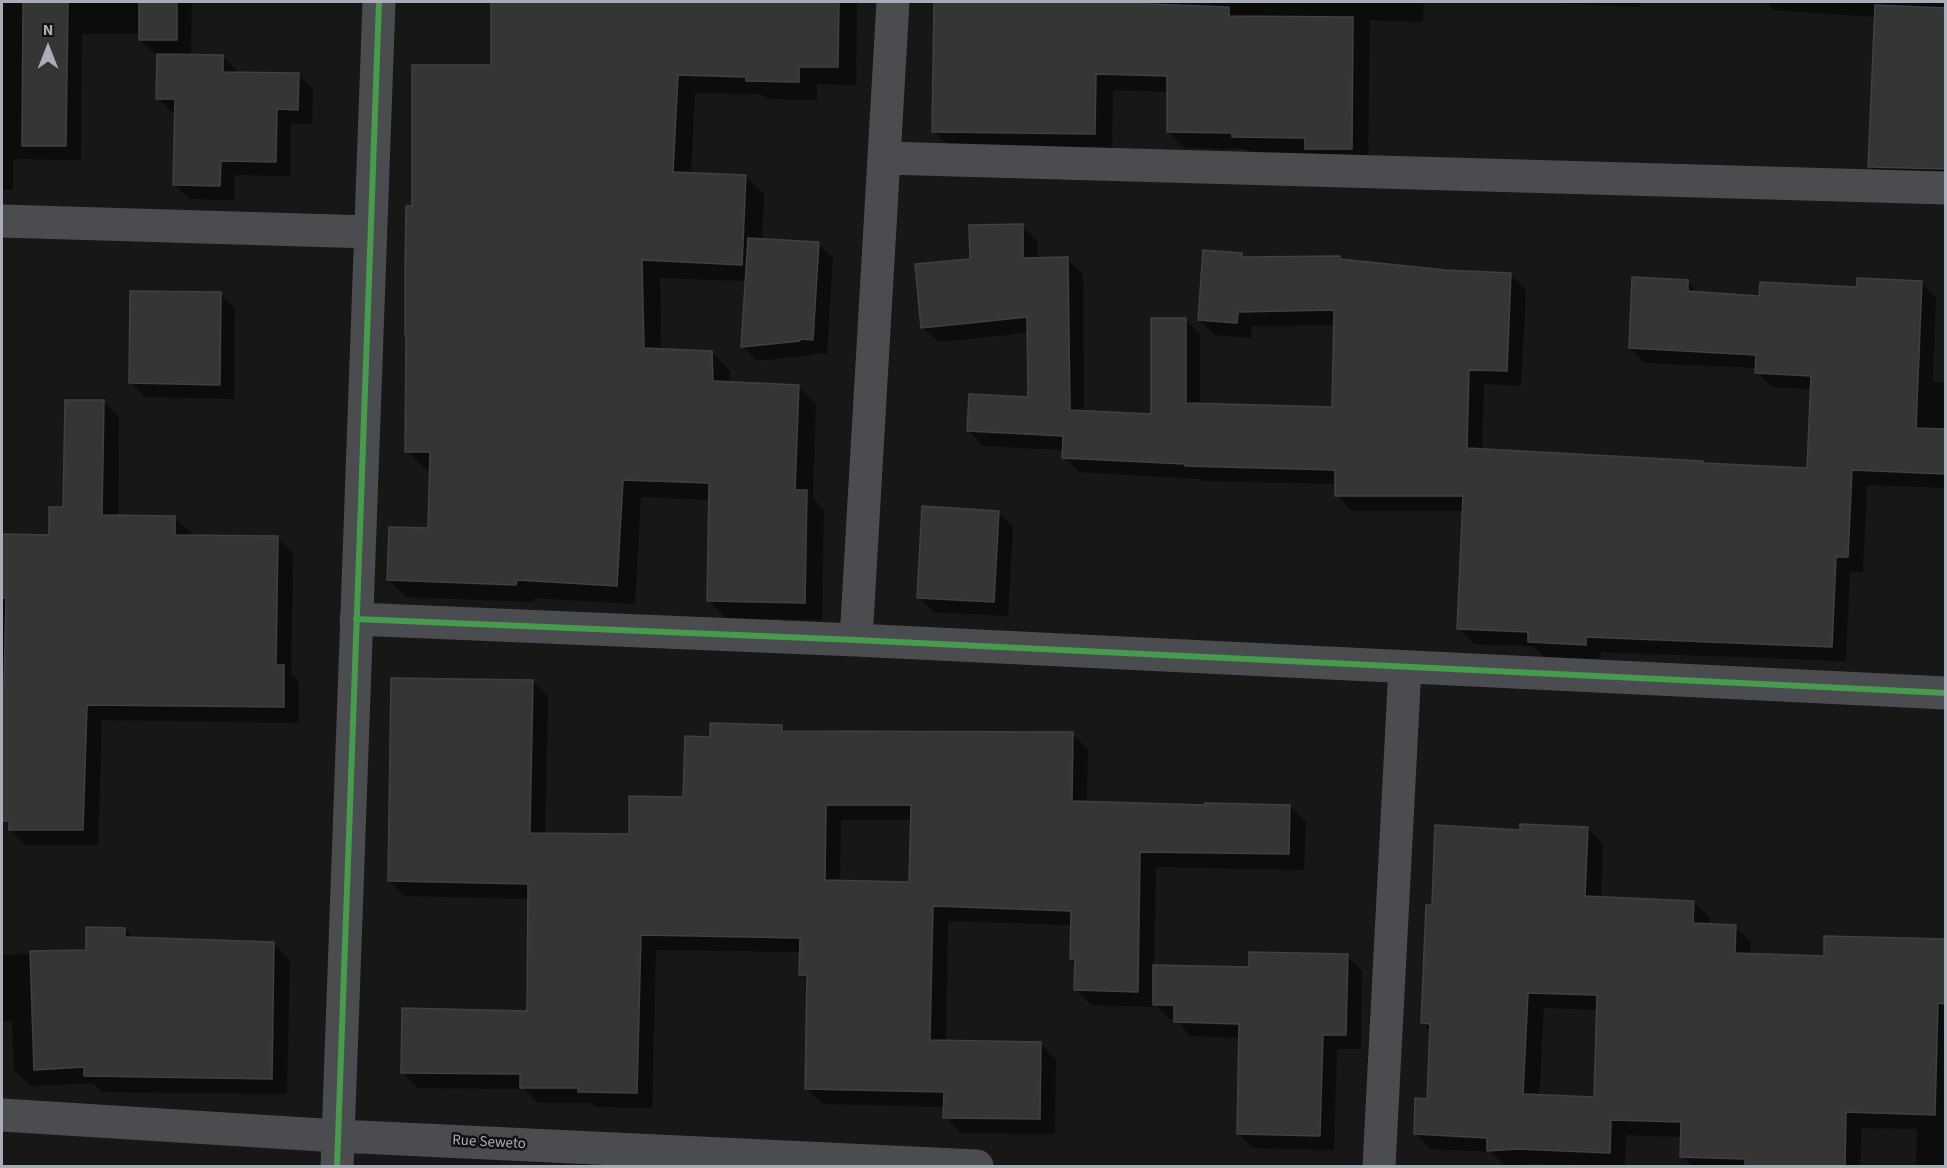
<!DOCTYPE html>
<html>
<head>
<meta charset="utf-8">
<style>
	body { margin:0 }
	#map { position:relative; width:1947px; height:1168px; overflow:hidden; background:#171717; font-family:"Source Sans 3",sans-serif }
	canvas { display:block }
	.frame { position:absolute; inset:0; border:3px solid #a8adb8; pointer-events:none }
	.north { position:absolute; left:18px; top:18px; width:60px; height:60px; -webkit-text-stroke:4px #111113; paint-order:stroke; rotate:0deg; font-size:16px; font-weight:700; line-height:24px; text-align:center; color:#a8adb8 }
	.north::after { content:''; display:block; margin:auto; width:21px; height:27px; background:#a8adb8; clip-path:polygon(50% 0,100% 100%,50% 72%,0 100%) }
</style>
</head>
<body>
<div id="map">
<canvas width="1947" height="1168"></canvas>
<div class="frame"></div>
<div class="north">N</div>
</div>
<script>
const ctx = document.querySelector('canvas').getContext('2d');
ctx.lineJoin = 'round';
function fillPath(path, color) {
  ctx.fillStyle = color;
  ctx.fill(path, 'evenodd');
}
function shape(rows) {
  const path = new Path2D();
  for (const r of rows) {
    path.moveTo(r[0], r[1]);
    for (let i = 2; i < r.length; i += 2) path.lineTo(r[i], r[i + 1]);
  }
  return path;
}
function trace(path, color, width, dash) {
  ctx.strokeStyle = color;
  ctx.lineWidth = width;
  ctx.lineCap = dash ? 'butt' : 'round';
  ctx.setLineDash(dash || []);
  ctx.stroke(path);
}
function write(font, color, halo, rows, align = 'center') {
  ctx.font = font + ' "Source Sans 3",sans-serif';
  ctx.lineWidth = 5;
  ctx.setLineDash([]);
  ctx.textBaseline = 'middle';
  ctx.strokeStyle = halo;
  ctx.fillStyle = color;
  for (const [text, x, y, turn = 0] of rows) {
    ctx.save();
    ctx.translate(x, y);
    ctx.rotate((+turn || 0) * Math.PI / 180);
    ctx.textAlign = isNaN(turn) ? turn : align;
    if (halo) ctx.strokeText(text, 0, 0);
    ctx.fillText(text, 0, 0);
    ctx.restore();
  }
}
const shadow = shape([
	[2,2,192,2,191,56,223,56,237,71,237,74,298,75,313,89,312,124,291,123,290,176,235,175,234,200,189,199,175,185,177,113,172,113,158,98,158,54,155,54,140,39,140,34,82,34,81,160,13,159,13,190,2,190],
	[490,2,857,2,856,85,817,84,817,100,766,99,761,94,695,93,691,174,746,176,764,194,762,241,818,244,833,258,827,354,814,353,814,355,757,361,743,347,747,281,660,278,661,350,712,353,730,371,730,383,798,387,816,405,813,498,824,510,822,620,726,618,708,600,710,500,641,497,635,604,534,598,534,602,406,597,388,579,429,530,431,469,425,469,407,451,414,208,493,67,493,2],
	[935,2,1424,2,1423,22,1370,20,1368,166,1251,154,1246,149,1185,148,1168,131,1169,92,1113,90,1112,150,951,148,934,131],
	[1528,2,1640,2,1640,7],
	[1766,2,1946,2,1946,184,1886,182,1870,166,1876,17,1774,10],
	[1023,226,1038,241,1038,259,1067,259,1083,274,1084,412,1152,416,1185,319,1200,334,1200,405,1334,409,1335,325,1252,326,1251,338,1215,335,1199,320,1241,255,1245,259,1339,257,1343,261,1445,272,1511,274,1526,289,1521,386,1484,384,1482,451,1808,470,1812,389,1772,387,1757,372,1757,368,1645,363,1630,348,1688,282,1699,293,1761,297,1921,282,1936,298,1933,382,1946,382,1946,488,1867,485,1863,572,1850,571,1846,661,1601,652,1601,659,1544,657,1533,646,1474,644,1458,628,1464,511,1352,511,1337,495,1337,484,1202,481,1200,479,1079,472,1064,457,1064,450,983,446,968,430,1029,398,1029,333,938,342,922,327,971,260],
	[220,294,235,308,234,399,145,397,131,383],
	[103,401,119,417,118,517,175,518,191,533,190,537,277,538,293,554,291,674,299,682,299,723,102,720,98,845,26,845,10,829,10,802,2,802,2,536,51,536,65,509],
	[998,512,1013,527,1008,616,934,612,919,598],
	[532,681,548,697,545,835,630,836,685,799,711,738,782,727,788,733,1072,734,1088,749,1087,803,1207,807,1290,806,1306,822,1304,870,1156,867,1154,966,1250,969,1347,956,1362,971,1361,1049,1337,1049,1334,1150,1253,1148,1238,1133,1240,1038,1190,1036,1176,1019,1169,1019,1153,1003,1153,1007,1091,1005,1076,989,1076,964,1071,959,1072,925,948,921,946,1042,1041,1044,1056,1059,1055,1134,961,1133,945,1117,945,1107,823,1104,807,1089,809,982,801,974,801,952,656,950,652,1108,595,1107,591,1103,538,1103,524,1089,418,1088,402,1072,528,1013,529,899,405,896,389,880],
	[841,820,912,820,911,883,840,882],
	[1587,828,1603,844,1601,898,1694,902,1710,918,1709,925,1735,926,1751,942,1751,955,1825,957,1931,941,1931,938,1946,939,1946,1166,1916,1166,1917,1129,1862,1128,1860,1166,1692,1166,1682,1156,1682,1137,1626,1135,1625,1166,1533,1164,1505,1166,1491,1152,1431,1149,1415,1133,1428,1100,1431,1032,1423,1023,1433,906,1521,832],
	[1544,1008,1598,1010,1596,1099,1539,1096],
	[125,929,134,938,273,943,290,960,287,1094,102,1092,93,1083,31,1086,14,1070,12,1021,2,1021,2,955,87,951]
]);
const building = shape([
	[23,2,68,2,66,146,22,146,23,2],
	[139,2,177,2,177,40,139,40,139,2],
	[491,2,839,2,838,67,799,67,799,82,746,81,746,77,678,75,673,172,746,175,742,265,642,260,644,348,712,351,713,381,799,385,795,490,807,490,805,603,707,601,709,483,623,480,617,586,517,580,516,585,387,580,389,527,428,528,430,452,405,452,406,335,405,335,405,270,406,206,412,206,412,65,491,65,491,2],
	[934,2,1148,2,1148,4,1229,7,1229,16,1353,17,1352,149,1305,149,1305,138,1232,137,1232,133,1167,132,1167,76,1096,74,1095,134,932,132,934,2],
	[1875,5,1946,8,1946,169,1868,167,1875,5],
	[157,54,223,55,223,72,299,73,298,110,277,109,276,162,221,161,220,186,173,185,175,99,156,99,157,54],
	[1023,224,1023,258,1068,257,1070,410,1151,414,1151,318,1186,318,1186,403,1332,407,1334,310,1238,312,1237,323,1198,320,1203,250,1242,253,1242,257,1340,256,1340,259,1445,270,1511,273,1507,371,1469,370,1467,448,1703,461,1703,463,1807,468,1811,376,1755,373,1756,355,1629,348,1632,277,1688,280,1688,291,1759,296,1760,282,1857,287,1857,278,1922,281,1916,428,1946,429,1946,474,1852,470,1848,557,1836,557,1832,647,1586,637,1586,645,1528,642,1528,632,1457,629,1463,496,1335,496,1335,470,1185,466,1185,464,1062,458,1063,436,967,431,969,394,1028,397,1027,317,921,328,915,264,970,259,969,225,1023,224],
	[748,238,819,242,813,340,800,339,800,341,741,347,748,238],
	[130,291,221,292,220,385,129,383,130,291],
	[65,400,104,400,102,515,175,516,175,535,278,536,276,665,284,665,284,707,87,705,83,830,9,830,9,821,2,821,2,685,4,685,6,598,2,598,2,534,49,535,49,507,63,507,65,400],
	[922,506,999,511,994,602,917,598,922,506],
	[391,678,533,680,530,833,629,834,629,796,683,797,685,736,710,737,710,723,782,725,782,731,1073,732,1072,801,1205,805,1205,803,1290,805,1289,854,1140,852,1138,992,1074,990,1075,959,1070,959,1071,911,933,906,930,1040,1041,1042,1040,1119,943,1118,944,1092,805,1089,807,975,799,975,800,938,641,935,637,1093,578,1092,578,1088,520,1088,520,1074,401,1073,402,1008,527,1011,528,884,388,881,391,678],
	[826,805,911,805,909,882,825,880,826,805],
	[1520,824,1588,827,1585,896,1694,901,1693,923,1736,925,1735,953,1824,956,1824,936,1946,939,1946,1004,1938,1003,1935,1115,1846,1112,1845,1167,1745,1167,1745,1159,1680,1157,1681,1122,1611,1120,1610,1153,1517,1149,1487,1151,1487,1138,1414,1134,1415,1098,1427,1099,1430,1024,1421,1023,1426,905,1432,905,1435,825,1520,830,1520,824],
	[1528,993,1597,995,1594,1097,1523,1094,1528,993],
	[86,927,125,928,125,937,274,942,272,1079,84,1076,84,1067,34,1070,30,951,86,950,86,927],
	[1249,952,1348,954,1346,1035,1323,1035,1320,1136,1237,1134,1239,1024,1174,1022,1174,1005,1153,1005,1153,965,1249,967,1249,952]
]);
const minor = shape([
	[884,158,1946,188],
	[2,221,370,232],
	[356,619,856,640,1946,693],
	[856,640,893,2],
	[2,1115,338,1136,977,1166],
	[337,1166,379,2],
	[1379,1166,1405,667]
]);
const cycleway = shape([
	[356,619,856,640,1946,693],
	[337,1166,379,2]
]);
const streetNames = [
	["Rue Seweto",489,1143,3]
];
fillPath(shadow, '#0007');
fillPath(building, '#353536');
trace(building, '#3f4043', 1.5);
trace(minor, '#4b4c50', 33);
trace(cycleway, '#469c4c', 6);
write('15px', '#a8adb8', '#111113', streetNames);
</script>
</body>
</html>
